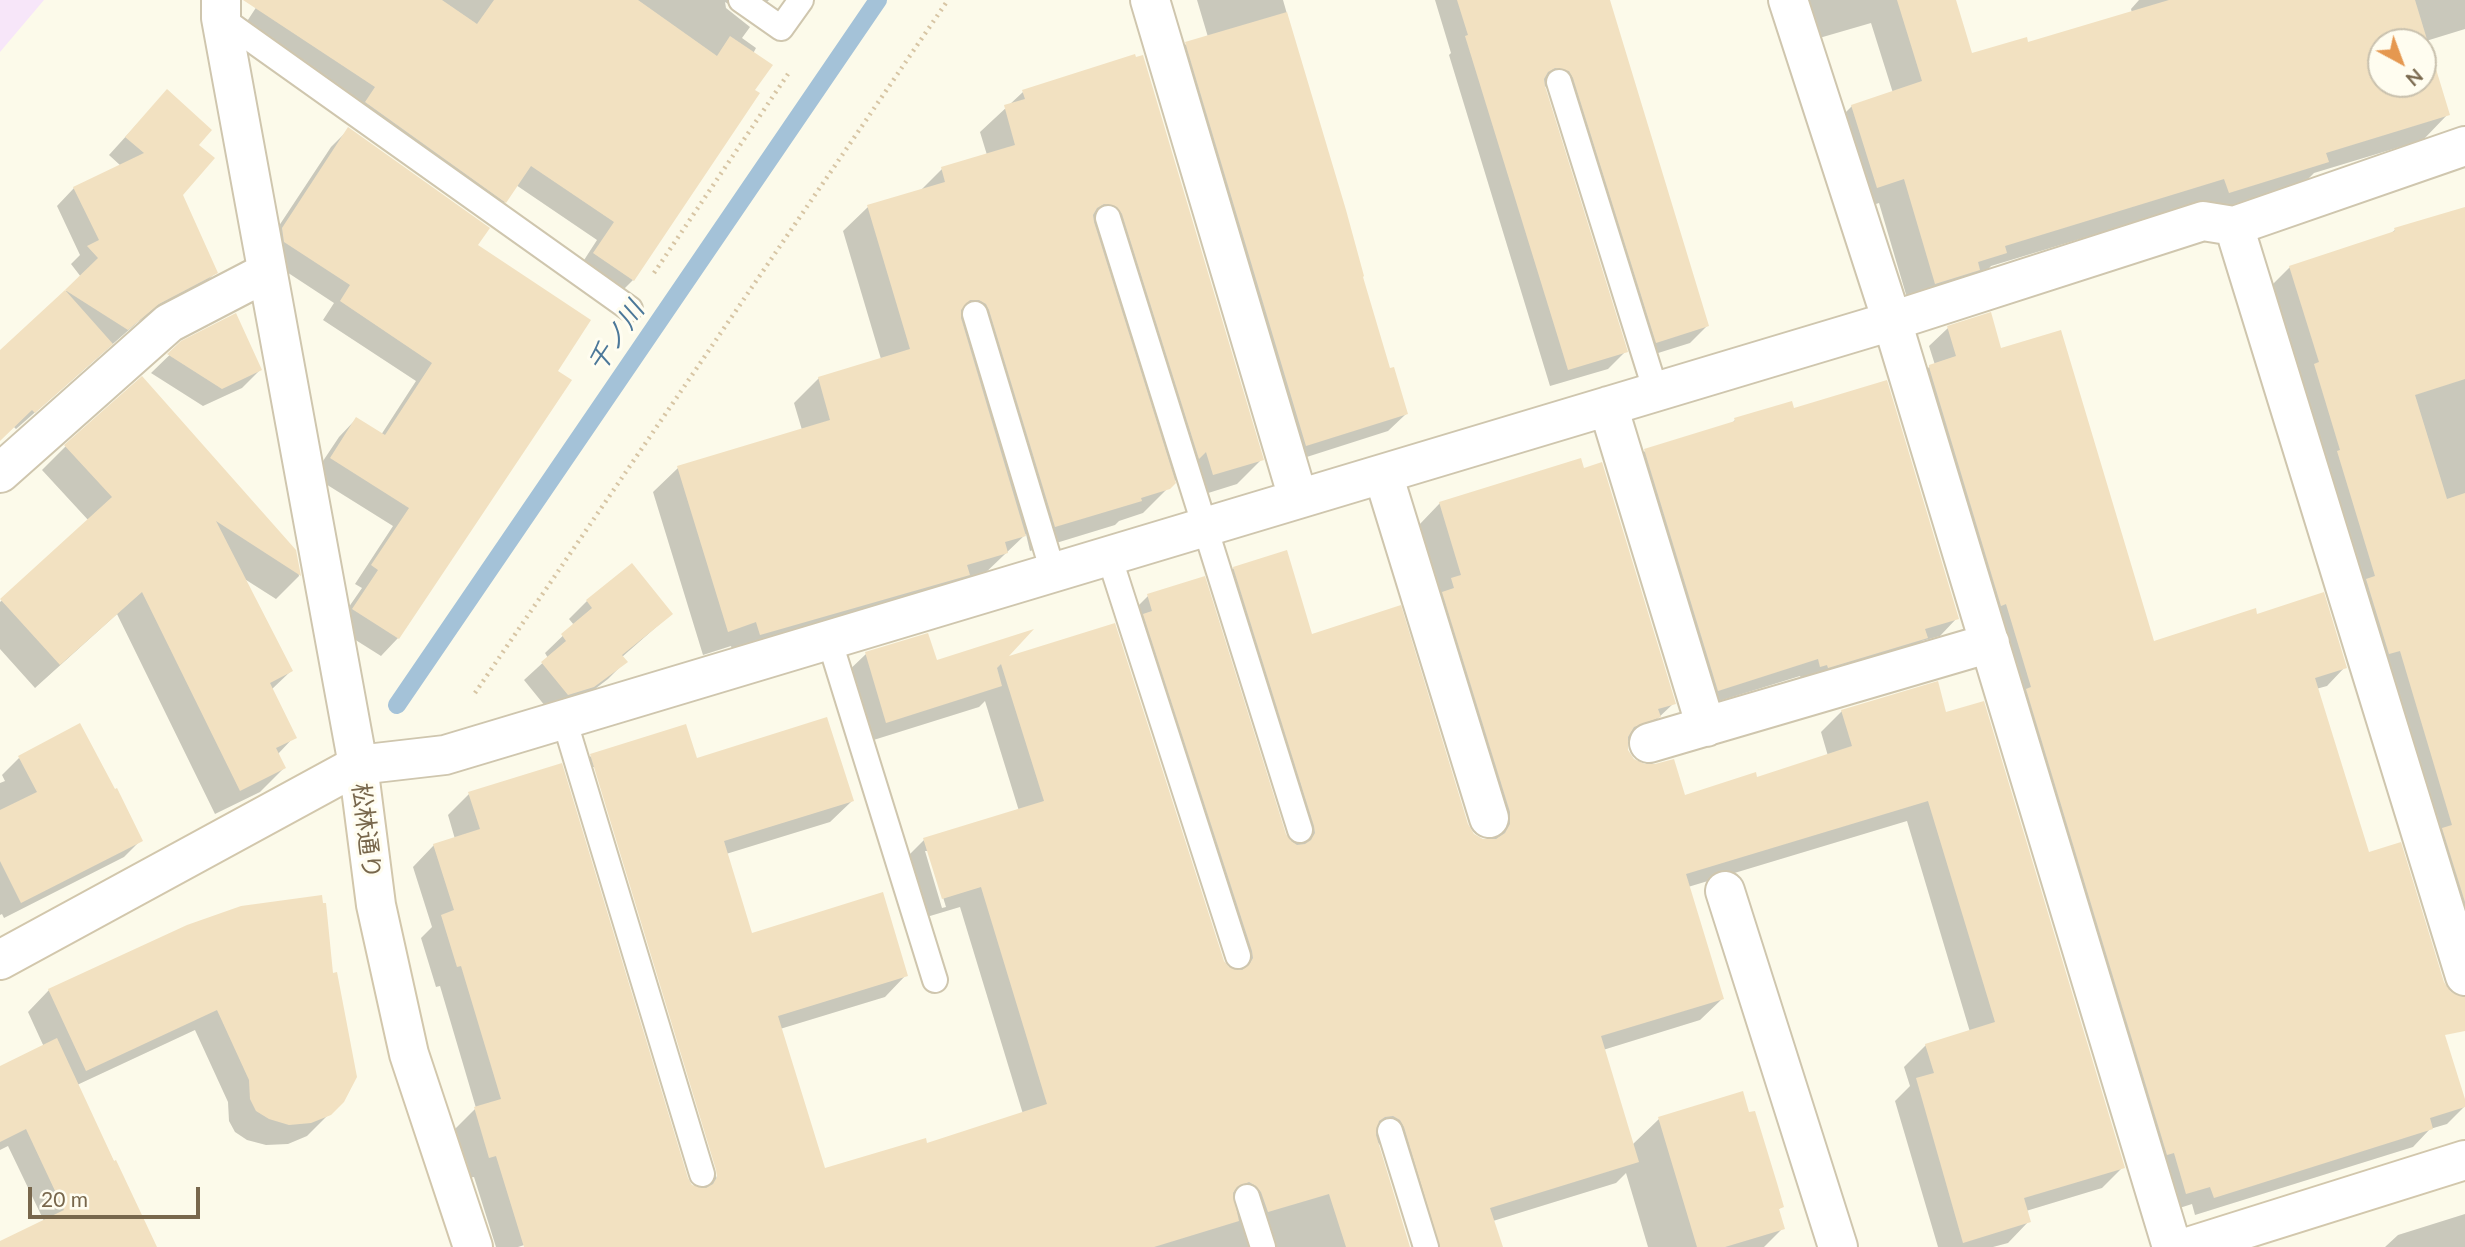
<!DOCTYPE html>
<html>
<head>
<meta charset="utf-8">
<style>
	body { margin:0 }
	#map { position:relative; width:2465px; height:1247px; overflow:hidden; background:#fcfaea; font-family:Lato,sans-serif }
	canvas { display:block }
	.north { position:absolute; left:2367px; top:28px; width:70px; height:70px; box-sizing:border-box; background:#fffdf0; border:2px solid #c9c1ae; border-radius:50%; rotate:139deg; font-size:19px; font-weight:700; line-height:28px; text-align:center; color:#78674c }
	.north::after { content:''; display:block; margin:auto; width:24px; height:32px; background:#e59850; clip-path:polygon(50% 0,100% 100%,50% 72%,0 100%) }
	.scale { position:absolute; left:28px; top:1187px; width:172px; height:32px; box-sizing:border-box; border:4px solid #78674c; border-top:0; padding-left:9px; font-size:21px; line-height:24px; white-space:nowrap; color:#78674c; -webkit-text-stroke:5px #fffdf0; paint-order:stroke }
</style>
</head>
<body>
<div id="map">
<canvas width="2465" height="1247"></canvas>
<div class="north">N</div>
<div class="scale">20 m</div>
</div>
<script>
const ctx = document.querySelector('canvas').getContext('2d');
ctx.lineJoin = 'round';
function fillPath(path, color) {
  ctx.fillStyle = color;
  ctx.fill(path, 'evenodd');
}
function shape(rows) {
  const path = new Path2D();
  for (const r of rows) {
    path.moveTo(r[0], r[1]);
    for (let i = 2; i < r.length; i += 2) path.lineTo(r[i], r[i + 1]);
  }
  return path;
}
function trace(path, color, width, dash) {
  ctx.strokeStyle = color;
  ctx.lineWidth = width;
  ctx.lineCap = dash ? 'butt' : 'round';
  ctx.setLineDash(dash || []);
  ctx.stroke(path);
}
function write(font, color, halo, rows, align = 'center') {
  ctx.font = font + ' Lato,"Noto Sans JP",sans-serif';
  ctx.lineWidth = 6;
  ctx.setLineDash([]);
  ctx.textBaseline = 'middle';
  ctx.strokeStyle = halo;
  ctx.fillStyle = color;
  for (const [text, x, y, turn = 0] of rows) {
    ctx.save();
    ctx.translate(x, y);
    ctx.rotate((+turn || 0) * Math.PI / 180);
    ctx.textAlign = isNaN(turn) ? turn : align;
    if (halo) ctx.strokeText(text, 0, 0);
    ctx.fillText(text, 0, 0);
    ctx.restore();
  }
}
const education = shape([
	[0,0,44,0,0,52]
]);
const shadow = shape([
	[254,0,769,0,751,18,725,2,726,8,750,27,742,38,756,48,633,280,615,298,577,271,597,240,516,185,505,202,487,219,242,29,259,3],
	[1197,0,1283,0,1389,370,1406,414,1388,431,1288,463,1169,61,1186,44,1208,37],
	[1435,0,1608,0,1707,326,1690,343,1639,359,1551,88,1543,86,1626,351,1608,369,1550,386,1449,55,1451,53],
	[1787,0,1954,0,1971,56,2027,44,2132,13,2131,9,2139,0,2465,0,2465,29,2426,41,2448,114,2423,140,2314,173,2301,186,2203,217,2199,203,1991,266,1980,278,1910,308,1879,203,1852,212,1827,131,1852,106,1893,93,1871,23,1809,41],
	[2381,42,2423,42,2423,84,2381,84],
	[1134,56,1262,459,1237,484,1189,499,1182,474,1143,513,1119,521,1115,525,1030,551,1026,534,981,577,735,659,731,646,703,655,653,492,678,468,802,430,794,403,819,378,881,359,843,231,868,207,919,192,942,169,987,155,980,132,1023,92],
	[167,91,197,145,181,194,216,272,198,290,139,321,16,429,13,426,0,439,0,353,81,277,71,264,80,255,57,206,74,188,121,166,109,155],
	[349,129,476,245,555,371,398,638,381,656,335,627,362,588,355,584,393,526,313,476,339,437,356,419,381,435,416,381,323,320,334,303,267,259,265,247,331,147],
	[2465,209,2465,979,2271,286,2290,267,2390,234,2395,230],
	[1948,328,1999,350,2153,643,2256,616,2345,667,2327,686,2316,689,2368,854,2443,984,2449,994,2465,999,2465,1014,2440,1021,2465,1106,2447,1124,2430,1129,2413,1147,2195,1215,2192,1204,2167,1212,1912,385,1930,366,1935,365,1929,346],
	[182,343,260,370,242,388,203,406,151,373],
	[1793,410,1957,618,1940,636,1922,641,1908,656,1803,683,1800,676,1700,707,1627,468,1645,451,1730,425,1735,420],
	[66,446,295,550,299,576,276,599,243,578,291,671,271,690,294,737,277,755,284,768,260,792,215,814,117,614,35,688,0,649,0,602,89,521,42,470],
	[1440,503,1674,703,1637,738,1626,742,1627,750,1633,761,1684,797,1756,779,1828,756,1821,732,1842,711,1945,714,2123,1167,2102,1188,2026,1211,2029,1221,2008,1243,1993,1247,1938,1247,1895,1101,1910,1086,1904,1067,1926,1045,1970,1032,1907,821,1688,887,1722,999,1700,1020,1603,1050,1632,1145,1659,1119,1782,1206,1777,1211,1783,1228,1764,1247,1648,1247,1626,1173,1616,1183,1493,1221,1500,1247,1414,1247,1383,1148,1375,1140,1409,1247,558,1247,555,1235,518,1247,496,1247,474,1177,468,1178,454,1130,476,1108,440,986,436,987,421,938,432,927,413,867,434,845,455,839,448,815,469,794,686,1179,696,1191,570,777,591,756,695,760,852,801,830,822,726,854,751,935,906,975,885,997,780,1029,823,1170,926,1145,1023,1114,960,907,920,919,903,861,924,840,1019,811,985,701,979,707,864,743,844,675,866,654,936,662,1003,659,1231,973,1123,637,1127,617,1148,596,1284,835,1293,847,1213,590,1234,568,1311,636,1472,835,1483,841,1489,841,1439,593,1419,525],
	[592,767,596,767,720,1178,717,1179],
	[925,851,929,851,946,907,942,908],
	[631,565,671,614,622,657,625,662,608,679,574,705,550,712,524,680,548,658,545,653,574,625,569,619,587,601],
	[19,758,114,791,141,840,124,857,4,918,2,914,0,915,0,783,5,781,2,775],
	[188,926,343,1100,307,1136,288,1144,266,1145,247,1140,235,1132,229,1121,228,1102,195,1030,77,1085,155,1247,0,1247,0,1243,44,1221,8,1146,0,1150,0,1068,44,1047,28,1012,49,990],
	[2465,1214,2465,1247,2385,1247,2398,1235]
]);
const stream = shape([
	[397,705,878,0]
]);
const building = shape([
	[243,0,442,0,477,24,494,0,638,0,717,56,730,36,773,65,755,90,760,93,634,281,593,253,614,222,531,166,506,203,365,102,375,87],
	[1457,0,1610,0,1709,326,1656,343,1573,78,1569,71,1555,68,1548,72,1544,79,1545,86,1628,352,1568,370,1465,36,1468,35],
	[1897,0,1956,0,1972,53,2027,37,2028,42,2169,0,2415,0,2450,115,2326,153,2329,162,2229,193,2224,179,2005,246,2007,253,1978,262,1980,270,1935,284,1904,179,1877,188,1851,105,1922,81],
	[2381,42,2423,42,2423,84,2381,84],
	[1287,12,1346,210,1364,276,1363,277,1390,368,1394,367,1408,414,1306,446,1185,42],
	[1135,54,1136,57,1143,55,1264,460,1213,475,1206,452,1199,459,1122,214,1117,207,1104,204,1097,208,1093,215,1094,222,1176,483,1170,489,1141,498,1142,501,1055,527,989,310,986,304,979,300,970,300,961,310,961,318,1026,536,1005,542,1008,553,967,565,970,575,760,635,756,622,728,632,677,466,830,420,818,377,910,349,867,205,945,182,941,167,1015,145,1004,105,1025,99,1022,90],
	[167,89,212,130,199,145,215,158,183,195,218,273,159,304,128,330,65,290,98,258,87,246,99,240,73,187,144,153,125,137],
	[348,127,490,228,478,245,591,320,558,371,572,380,399,639,352,609,378,570,371,565,409,508,330,458,356,417,385,435,432,363,340,301,350,285,284,242,282,228],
	[2465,207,2465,379,2415,395,2447,499,2465,493,2465,902,2442,828,2452,825,2400,651,2389,654,2366,579,2375,576,2337,451,2340,450,2314,364,2319,362,2289,266,2395,231,2394,228],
	[65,290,113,344,35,413,32,410,0,441,0,350],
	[1991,312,2001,348,2061,330,2154,641,2256,608,2257,614,2324,592,2347,668,2315,678,2369,852,2401,842,2444,982,2451,992,2465,997,2465,1031,2445,1035,2465,1099,2465,1107,2430,1118,2433,1129,2214,1198,2210,1187,2186,1194,2174,1153,2167,1155,2026,689,2031,687,2006,604,2001,606,1929,367,1929,365,1956,356,1947,326],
	[236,313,262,370,222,389,167,354,181,341],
	[142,376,296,550,301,576,216,521,293,671,270,683,297,738,276,748,286,768,240,791,142,592,60,665,0,599,112,497,64,445],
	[1887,380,1959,619,1925,629,1928,638,1828,668,1827,665,1820,667,1818,659,1718,691,1644,449,1735,421,1734,418,1792,401,1794,408],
	[1581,458,1584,468,1602,462,1676,704,1658,709,1661,717,1634,727,1628,737,1628,750,1634,759,1645,764,1655,764,1674,759,1685,795,1756,772,1757,777,1852,746,1841,710,1938,681,1946,712,1984,701,2125,1168,2024,1198,2031,1222,1963,1243,1916,1078,1934,1073,1925,1044,1995,1022,1928,801,1686,874,1724,999,1601,1036,1639,1162,1490,1208,1503,1247,1440,1247,1404,1127,1400,1120,1393,1116,1385,1117,1379,1121,1376,1135,1410,1247,1346,1247,1329,1194,1268,1212,1261,1192,1256,1186,1249,1182,1237,1187,1233,1193,1239,1221,1154,1247,524,1247,496,1156,489,1158,474,1107,501,1099,461,966,457,967,441,915,454,910,433,844,480,829,468,792,562,763,688,1178,692,1185,706,1188,713,1184,717,1177,716,1170,590,754,686,724,697,758,827,717,854,801,724,841,752,933,883,892,908,976,778,1016,825,1168,926,1138,927,1143,1047,1104,981,887,942,899,923,838,1044,801,1001,664,997,668,1002,686,886,723,865,652,928,633,937,660,1034,629,1009,656,1115,623,1224,961,1229,967,1242,970,1249,965,1253,958,1252,951,1143,614,1152,611,1147,594,1205,576,1286,834,1291,841,1297,845,1305,844,1311,840,1315,833,1314,826,1233,567,1287,550,1312,634,1401,605,1468,824,1474,834,1483,839,1496,839,1505,833,1510,824,1510,812,1442,592,1454,588,1451,578,1461,575,1439,502],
	[632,563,673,614,622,655,628,662,594,687,568,695,541,662,566,641,561,634,592,608,586,600],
	[80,723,115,789,117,788,143,841,21,903,0,861,0,810,37,792,18,756],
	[322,895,323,903,326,903,333,973,337,972,357,1077,344,1102,331,1115,311,1123,289,1125,269,1119,256,1111,250,1099,249,1080,217,1010,86,1071,48,989,187,925,241,906],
	[57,1038,114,1161,116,1160,157,1247,0,1247,0,1241,64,1210,26,1129,0,1142,0,1066],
	[1743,1091,1749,1112,1755,1111,1777,1183,1784,1207,1779,1209,1785,1229,1725,1247,1697,1247,1658,1117]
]);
const path = shape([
	[654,273,790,71],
	[475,693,948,0]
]);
const lane = shape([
	[741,0,781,28,801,0],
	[221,18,630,309],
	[1559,82,1656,392],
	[1108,218,1300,830],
	[975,314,1053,572],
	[1109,556,1238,956],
	[829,639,935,980],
	[564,719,702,1174],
	[1390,1131,1426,1247],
	[1247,1197,1263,1247]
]);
const street = shape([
	[221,0,221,18,358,765,445,755,1892,321,2203,221,2234,226,2465,146],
	[1150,0,1298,498],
	[1788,0,1892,321,2172,1247],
	[2234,226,2465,976],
	[1608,406,1706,727],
	[0,473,169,323,267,272],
	[1383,474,1489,818],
	[1649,743,1990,643],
	[1725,891,1838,1247]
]);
const secondary = shape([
	[0,960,358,765,376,905,409,1054,473,1247],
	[2188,1247,2465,1160]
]);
const streetNames = [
	["松林通り",366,831,83]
];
const waterNames = [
	["千ノ川",616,337,-56]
];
fillPath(education, '#f7e6f9');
fillPath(shadow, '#0003');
trace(stream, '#a4c2d8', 18);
fillPath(building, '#f2e1c1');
trace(lane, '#cfc6ae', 28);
trace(street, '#cfc6ae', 42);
trace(secondary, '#d2c7ac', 42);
trace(path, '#d7c5a4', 4.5, [2, 5]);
trace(lane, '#fff', 24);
trace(street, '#fff', 38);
trace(secondary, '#fff', 38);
write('24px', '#78674c', '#fffdf0', streetNames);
write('italic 26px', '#4c7899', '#fffdf0', waterNames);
</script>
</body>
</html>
